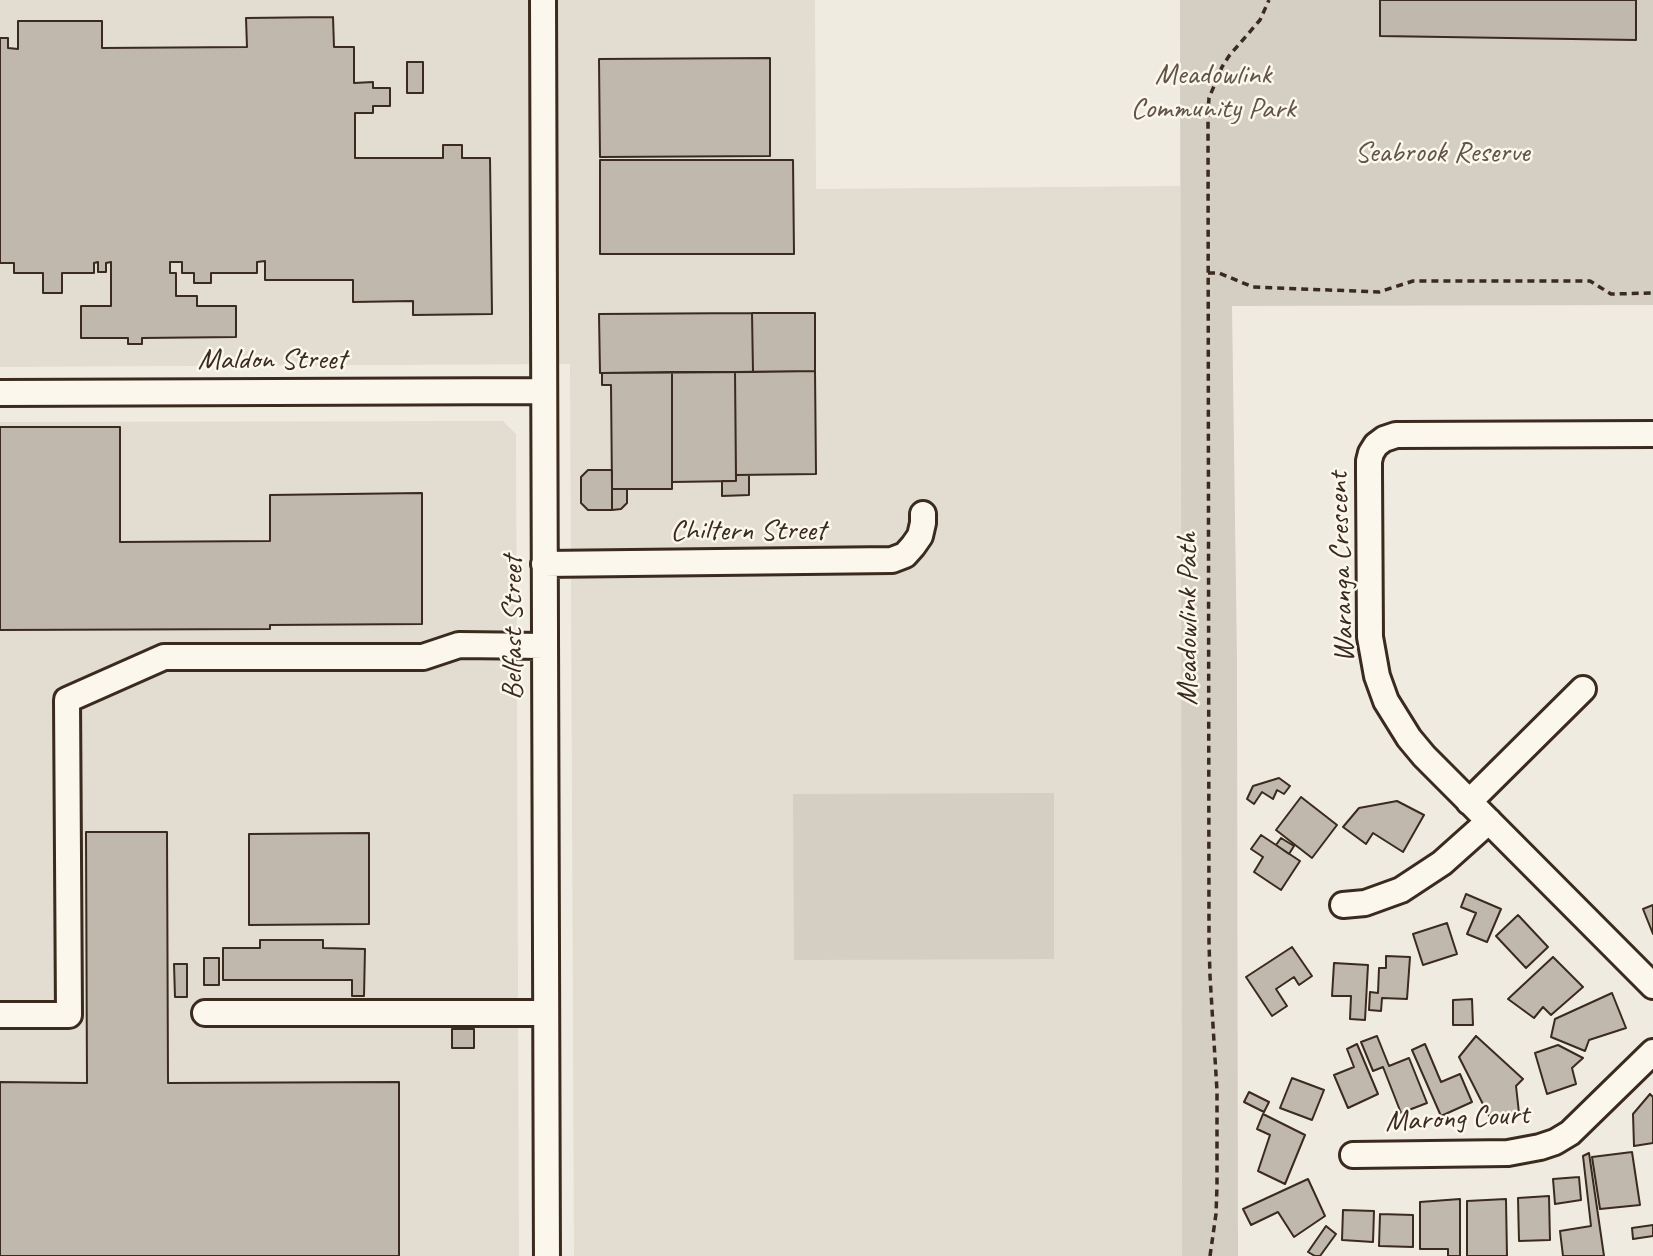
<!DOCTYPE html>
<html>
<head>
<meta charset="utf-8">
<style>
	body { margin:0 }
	canvas { display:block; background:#f0ebe0 }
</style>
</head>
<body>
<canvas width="1653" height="1256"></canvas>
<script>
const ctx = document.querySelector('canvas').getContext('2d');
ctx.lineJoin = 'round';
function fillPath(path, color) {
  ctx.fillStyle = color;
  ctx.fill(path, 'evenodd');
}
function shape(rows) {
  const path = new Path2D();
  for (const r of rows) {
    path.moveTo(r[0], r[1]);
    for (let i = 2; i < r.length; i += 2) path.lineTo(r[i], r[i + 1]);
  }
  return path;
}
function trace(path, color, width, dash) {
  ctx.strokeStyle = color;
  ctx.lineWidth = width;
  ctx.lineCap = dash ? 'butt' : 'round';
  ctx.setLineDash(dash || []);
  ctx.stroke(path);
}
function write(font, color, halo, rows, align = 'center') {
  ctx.font = font + ' Caveat,sans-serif';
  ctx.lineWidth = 5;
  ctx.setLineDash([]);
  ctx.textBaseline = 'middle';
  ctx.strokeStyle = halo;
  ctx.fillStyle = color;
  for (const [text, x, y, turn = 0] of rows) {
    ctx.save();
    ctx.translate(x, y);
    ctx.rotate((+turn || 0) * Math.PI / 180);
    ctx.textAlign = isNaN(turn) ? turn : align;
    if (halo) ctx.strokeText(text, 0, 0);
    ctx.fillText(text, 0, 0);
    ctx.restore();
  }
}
const built = shape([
	[0,0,815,0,816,189,1180,186,1182,1256,574,1256,570,364,0,367],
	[503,421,516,434,519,1256,0,1256,0,422]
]);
const green = shape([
	[1180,0,1653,0,1653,305,1232,306,1237,660,1238,1256,1182,1256],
	[1054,793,1054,959,794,960,793,794]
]);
const building = shape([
	[1380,0,1636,0,1636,40,1380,36,1380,0],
	[333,17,334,47,354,47,354,83,373,82,373,88,390,88,390,106,373,106,373,113,355,113,355,158,443,158,443,145,462,145,462,158,490,158,492,314,413,315,413,301,353,302,353,280,265,280,265,261,257,262,257,273,211,273,211,283,194,283,194,273,182,273,182,262,170,262,170,273,176,273,176,296,197,296,197,306,236,306,236,337,142,338,142,344,128,344,128,338,81,338,81,306,111,306,111,262,106,263,106,272,98,272,98,262,94,263,94,273,62,273,62,293,43,293,43,273,14,273,14,263,0,263,0,38,8,38,8,48,18,49,18,21,102,21,102,48,247,47,246,18,333,17],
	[770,58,770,156,600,157,599,59,770,58],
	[407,62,423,62,423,93,407,93,407,62],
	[600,160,793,160,794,254,600,254,600,160],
	[752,313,753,372,600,373,599,314,752,313],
	[752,313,815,313,815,371,753,372,752,313],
	[815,371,816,474,736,475,735,372,815,371],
	[672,372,672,489,612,489,611,385,602,385,602,373,672,372],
	[672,372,735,372,736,481,672,482,672,372],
	[0,427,120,427,120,542,270,541,270,495,422,493,422,624,270,625,270,629,0,630,0,427],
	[588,470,612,470,612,510,588,510,581,503,581,477,588,470],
	[736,475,749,475,749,495,722,496,722,481,736,481,736,475],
	[612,489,627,489,627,503,621,509,612,510,612,489],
	[1279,778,1290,786,1284,794,1277,790,1273,799,1262,792,1254,804,1247,799,1253,786,1279,778],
	[1301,797,1337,825,1312,858,1276,830,1301,797],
	[1397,801,1424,815,1403,852,1373,833,1366,844,1343,827,1359,808,1397,801],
	[86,832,167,832,168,1083,399,1082,399,1256,0,1256,0,1082,87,1083,86,832],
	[369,833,369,924,249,925,249,834,369,833],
	[1261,835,1300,861,1281,890,1254,872,1263,857,1251,849,1261,835],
	[1281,838,1294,846,1289,854,1276,845,1281,838],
	[1466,894,1501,909,1487,942,1467,934,1476,913,1461,907,1466,894],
	[1653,905,1653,934,1643,909,1653,905],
	[1518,915,1548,947,1526,968,1496,936,1518,915],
	[1447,923,1457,954,1423,965,1413,934,1447,923],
	[260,940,323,940,323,948,365,949,364,996,352,996,352,980,223,980,223,948,260,948,260,940],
	[1292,947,1312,976,1299,985,1294,977,1276,989,1287,1006,1272,1016,1246,977,1292,947],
	[1386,956,1410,957,1407,999,1382,998,1381,1011,1369,1010,1370,992,1378,993,1379,968,1386,968,1386,956],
	[1553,957,1583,987,1551,1015,1543,1007,1534,1018,1508,999,1553,957],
	[204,958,219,958,219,985,204,985,204,958],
	[1334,963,1368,965,1365,1020,1350,1019,1351,996,1332,996,1334,963],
	[174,964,187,964,187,997,175,997,174,964],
	[1612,993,1626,1028,1589,1040,1585,1051,1551,1037,1555,1019,1612,993],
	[1472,999,1473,1025,1453,1025,1453,1000,1472,999],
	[452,1029,474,1029,474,1048,452,1048,452,1029],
	[1377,1036,1389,1066,1409,1058,1427,1103,1401,1113,1383,1067,1373,1071,1361,1042,1377,1036],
	[1476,1036,1523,1079,1516,1086,1519,1113,1489,1116,1459,1057,1476,1036],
	[1357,1044,1378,1094,1348,1108,1334,1075,1354,1067,1347,1049,1357,1044],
	[1425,1044,1441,1082,1460,1074,1472,1102,1441,1116,1412,1050,1425,1044],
	[1558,1045,1583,1058,1572,1068,1576,1084,1547,1094,1535,1053,1558,1045],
	[1292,1078,1324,1090,1312,1120,1280,1108,1292,1078],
	[1249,1092,1269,1102,1264,1112,1244,1102,1249,1092],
	[1650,1094,1653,1097,1653,1143,1634,1146,1633,1114,1650,1094],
	[1263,1114,1305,1135,1285,1184,1258,1171,1270,1135,1257,1129,1263,1114],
	[1632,1152,1640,1205,1600,1209,1592,1157,1632,1152],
	[1589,1153,1604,1256,1563,1256,1560,1231,1591,1226,1583,1156,1589,1153],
	[1579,1177,1581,1200,1555,1204,1553,1179,1579,1177],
	[1308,1179,1325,1216,1294,1237,1278,1212,1251,1225,1243,1209,1308,1179],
	[1549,1196,1550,1240,1519,1241,1518,1198,1549,1196],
	[1460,1199,1460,1256,1448,1256,1448,1249,1420,1249,1420,1202,1460,1199],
	[1506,1199,1507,1256,1467,1256,1467,1201,1506,1199],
	[1343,1210,1374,1211,1373,1242,1342,1240,1343,1210],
	[1380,1214,1413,1215,1413,1247,1379,1246,1380,1214],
	[1653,1225,1653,1236,1633,1239,1632,1228,1653,1225],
	[1326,1226,1336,1234,1320,1256,1315,1256,1308,1252,1326,1226]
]);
const path = shape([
	[1208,273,1219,273,1253,287,1379,292,1413,281,1590,281,1611,294,1653,293],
	[1210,1256,1216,1214,1217,1186,1217,1091,1210,976,1209,942,1208,112,1209,98,1222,67,1229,56,1260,20,1269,0]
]);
const minor = shape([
	[543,0,547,1256],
	[0,393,544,391],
	[1653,434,1396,435,1384,439,1376,445,1371,453,1369,461,1369,472,1370,637,1377,676,1386,701,1409,738,1424,756,1653,986],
	[544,564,892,560,905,555,913,546,920,536,923,523,923,514],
	[1469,802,1583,689],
	[1343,905,1365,903,1401,890,1442,863,1489,821],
	[205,1013,546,1013],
	[0,1015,69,1015,67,700,164,657,423,657,459,645,545,646],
	[1353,1155,1508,1153,1540,1147,1555,1142,1570,1133,1653,1052]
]);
const parkNames = [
	["Meadowlink",1213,75],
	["Community Park",1213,109],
	["Seabrook Reserve",1442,153]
];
const streetNames = [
	["Maldon Street",272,360],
	["Chiltern Street",748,531],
	["Waranga Crescent",1342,567,-92],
	["Meadowlink Path",1188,619,-90],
	["Belfast Street",513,628,-90],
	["Marong Court",1457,1119,-3]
];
fillPath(built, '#e2dcd1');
fillPath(green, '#d5cec3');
fillPath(building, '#c0b8ad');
trace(building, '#3b2a1e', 2);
trace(minor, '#3b2a1e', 30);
trace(path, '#3b2a1e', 3.5, [7, 5]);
trace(minor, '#fbf7ec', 24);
write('30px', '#625347', '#fbf7ec', parkNames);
write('30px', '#3b2a1e', '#fbf7ec', streetNames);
</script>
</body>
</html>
